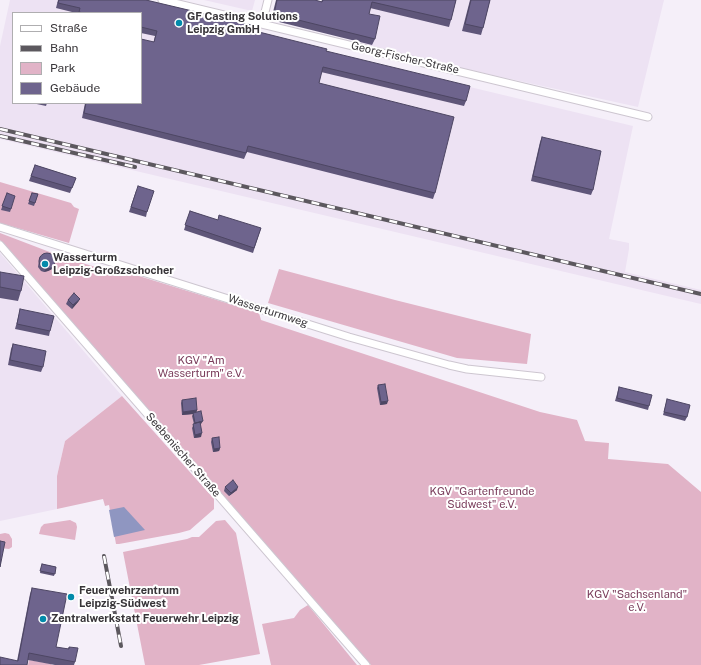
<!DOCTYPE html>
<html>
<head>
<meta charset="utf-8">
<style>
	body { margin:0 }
	#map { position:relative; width:701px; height:665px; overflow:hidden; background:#f5eff9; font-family:"Public Sans",sans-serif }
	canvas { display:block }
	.legend { position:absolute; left:12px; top:12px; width:130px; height:92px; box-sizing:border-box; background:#fff; border:1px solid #afaeb0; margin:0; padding:5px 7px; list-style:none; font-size:12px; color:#383539 }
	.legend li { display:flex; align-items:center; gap:8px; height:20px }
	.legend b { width:20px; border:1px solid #afaeb0 }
</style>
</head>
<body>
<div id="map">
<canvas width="701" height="665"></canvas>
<ul class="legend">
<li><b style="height:5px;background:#fff"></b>Straße</li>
<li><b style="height:5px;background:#5c585e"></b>Bahn</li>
<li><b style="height:11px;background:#e1b3c7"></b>Park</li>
<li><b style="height:11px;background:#6e648d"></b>Gebäude</li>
</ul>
</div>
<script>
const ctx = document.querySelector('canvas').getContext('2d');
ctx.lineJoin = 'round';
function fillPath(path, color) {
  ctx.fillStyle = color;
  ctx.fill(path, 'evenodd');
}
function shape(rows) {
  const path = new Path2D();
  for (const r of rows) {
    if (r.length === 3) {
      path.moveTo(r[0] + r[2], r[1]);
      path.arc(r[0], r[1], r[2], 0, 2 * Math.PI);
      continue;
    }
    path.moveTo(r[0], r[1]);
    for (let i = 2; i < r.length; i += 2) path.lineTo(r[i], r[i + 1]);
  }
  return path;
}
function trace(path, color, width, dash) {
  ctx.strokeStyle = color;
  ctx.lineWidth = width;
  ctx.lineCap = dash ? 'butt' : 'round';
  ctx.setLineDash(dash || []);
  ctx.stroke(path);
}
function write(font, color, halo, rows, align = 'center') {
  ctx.font = font + ' "Public Sans",sans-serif';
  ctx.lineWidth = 4;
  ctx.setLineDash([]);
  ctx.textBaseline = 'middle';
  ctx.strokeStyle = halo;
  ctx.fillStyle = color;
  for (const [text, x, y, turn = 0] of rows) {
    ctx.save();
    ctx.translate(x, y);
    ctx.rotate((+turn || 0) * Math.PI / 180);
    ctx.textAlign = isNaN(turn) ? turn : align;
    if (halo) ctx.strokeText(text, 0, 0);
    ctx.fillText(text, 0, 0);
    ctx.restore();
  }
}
const built = shape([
	[10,0,120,0,474,88,633,126,609,239,629,243,629,249,625,272,701,290,701,304,0,139,0,46],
	[13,13,141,13,141,103,13,103],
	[204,0,255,0,252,11],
	[372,0,664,0,638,107,360,46],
	[0,253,122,396,65,441,57,476,57,509,0,521]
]);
const green = shape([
	[0,182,71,203,74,207,79,209,69,243,0,223],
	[0,233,68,259,103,269,113,268,259,313,261,320,540,412,577,420,585,441,609,443,608,459,668,464,701,492,701,665,371,665,313,599,0,240],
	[279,269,395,300,531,334,527,364,457,358,268,303],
	[122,396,214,499,214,509,190,530,179,533,119,544,116,544,109,505,105,506,103,499,57,509,57,476,65,441],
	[70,520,76,523,77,527,75,540,39,534,41,527,44,524],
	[225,520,236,533,260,654,199,665,145,665,123,552,187,539,192,537,199,537,216,521],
	[5,533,9,534,12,539,12,547,9,549,0,548,0,534],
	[308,605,357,665,271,665,262,624,294,618,300,610],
	[29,660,52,664,51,665,28,665]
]);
const water = shape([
	[124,507,145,530,114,537,109,510]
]);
const minor = shape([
	[162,0,648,117],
	[262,24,268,0],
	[0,227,349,337,449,365,467,369,541,377],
	[0,245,366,665]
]);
const rail = shape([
	[0,129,701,294],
	[0,136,135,167],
	[104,556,121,646]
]);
const wall = shape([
	[58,0,146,0,326,51,466,101,464,106,321,72,319,83,435,193,433,199,247,152,244,159,82,118,85,103,141,103,155,36,141,33,141,13,76,13,56,8],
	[276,0,315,0,321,2,322,0,456,0,451,20,449,27,370,8,369,14,375,39,372,45,271,20],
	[470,0,490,0,483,28,481,35,462,31],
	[32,103,47,103,46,106],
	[542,137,593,190,591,195,531,181,540,142],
	[35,165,76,178,70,193,29,181],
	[136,191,147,212,146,217,129,212],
	[7,193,11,209,10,212,1,210],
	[32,193,38,194,34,206,28,204],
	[190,211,217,220,261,228,253,253,184,230],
	[40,256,53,265,52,269,48,271,44,272,41,271,38,267,39,260],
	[0,272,21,291,18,301,0,298],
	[80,299,78,302,72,309,66,304,68,300],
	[20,309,50,331,49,336,15,329,19,314],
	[13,344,43,367,41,372,8,365,11,349],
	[378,385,387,404,380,405,377,388],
	[619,387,649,406,648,410,615,401],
	[667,399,687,417,685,421,663,415],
	[182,400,197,410,196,412,201,424,200,425,201,437,194,438,192,428,194,424,192,416,193,414,182,415,181,403],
	[212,438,220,448,219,451,213,452,211,442],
	[225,487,237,490,229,496,224,491],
	[42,564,56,567,54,576,40,573],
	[32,588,56,647,68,649,69,647,75,662,74,665,55,665,28,660,17,661,30,594]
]);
const shadedWall = shape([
	[53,265,52,269,48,271,44,272,46,269],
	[80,299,78,302,72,309,73,305],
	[388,401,387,404,380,405,381,402],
	[197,410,196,414,193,413,193,414,182,415,183,412],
	[203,421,201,424,194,426,195,423],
	[202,433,201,437,194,438,195,435],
	[220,448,219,451,213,452,214,449],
	[238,487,237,490,229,496,231,493]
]);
const building = shape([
	[59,0,146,0,260,27,259,32,327,49,326,51,470,86,466,101,323,67,319,83,454,117,435,193,248,146,246,153,84,113,86,103,141,103,141,39,154,42,157,31,141,27,141,13,84,13,79,12,80,8,58,3,59,0],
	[277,0,315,0,322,2,323,0,456,0,451,20,372,2,369,14,380,16,375,39,274,14,277,0],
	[471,0,490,0,483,28,465,24,471,0],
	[542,137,601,151,593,190,533,176,542,137],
	[35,165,76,178,72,188,31,176,35,165],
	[138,186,154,191,147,212,131,207,138,186],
	[7,193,15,196,11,209,2,206,7,193],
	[32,193,38,194,35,203,29,201,32,193],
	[190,211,218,220,219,215,261,228,254,248,185,225,190,211],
	[47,261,8],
	[0,272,24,276,21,291,0,287,0,272],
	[74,293,80,299,73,305,68,300,74,293],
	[20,309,54,316,50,331,17,324,20,309],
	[13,344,46,351,43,367,10,360,13,344],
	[385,384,388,401,381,402,378,385,385,384],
	[619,387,652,395,649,406,617,398,619,387],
	[196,398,197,410,183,412,182,400,196,398],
	[667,399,690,405,687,417,664,412,667,399],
	[201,411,203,421,195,423,193,413,201,411],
	[200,422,202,433,195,435,193,424,200,422],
	[219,437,220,448,214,449,212,438,219,437],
	[233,480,238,487,231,493,225,487,233,480],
	[0,541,5,542,0,567,0,541],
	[42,564,56,567,55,574,40,571,42,564],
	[32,588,67,594,56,647,69,649,69,647,78,648,75,662,29,653,27,665,0,665,0,657,18,661,32,588]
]);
const markers = [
	[179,23,4,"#028aaa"],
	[45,264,4,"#028aaa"],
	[71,597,4,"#028aaa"],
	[43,619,4,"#028aaa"]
];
const poiNames = [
	["GF Casting Solutions",187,17],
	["Leipzig GmbH",187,30],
	["Wasserturm",53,258],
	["Leipzig-Großzschocher",53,271],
	["Feuerwehrzentrum",79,591],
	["Leipzig-Südwest",79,604],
	["Zentralwerkstatt Feuerwehr Leipzig",51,619]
];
const streetNames = [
	["Georg-Fischer-Straße",405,58,13],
	["Wasserturmweg",268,311,18],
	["Seebenischer Straße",183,455,49]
];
const parkNames = [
	["KGV \"Am",201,361],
	["Wasserturm\" e.V.",201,374],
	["KGV \"Gartenfreunde",482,492],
	["Südwest\" e.V.",482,505],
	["KGV \"Sachsenland\"",637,595],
	["e.V.",637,608]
];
fillPath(built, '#ede2f3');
fillPath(green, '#e1b3c7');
fillPath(water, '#8f96c1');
trace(minor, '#cdc6d0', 9);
trace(minor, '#fff', 7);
trace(rail, '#5c585e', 4);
trace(rail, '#fff', 2.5, [8]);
fillPath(wall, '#5f5679');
fillPath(shadedWall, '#4d4663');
fillPath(building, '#6e648d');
trace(building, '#4d4663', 1);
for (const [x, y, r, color] of markers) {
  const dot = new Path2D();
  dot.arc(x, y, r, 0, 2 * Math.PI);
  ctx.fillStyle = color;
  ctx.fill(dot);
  trace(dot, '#fff', 1.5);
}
write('bold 11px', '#383539', '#fff', poiNames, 'left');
write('11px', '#383539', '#fff', streetNames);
write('11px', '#793b5a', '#fff', parkNames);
</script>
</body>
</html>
